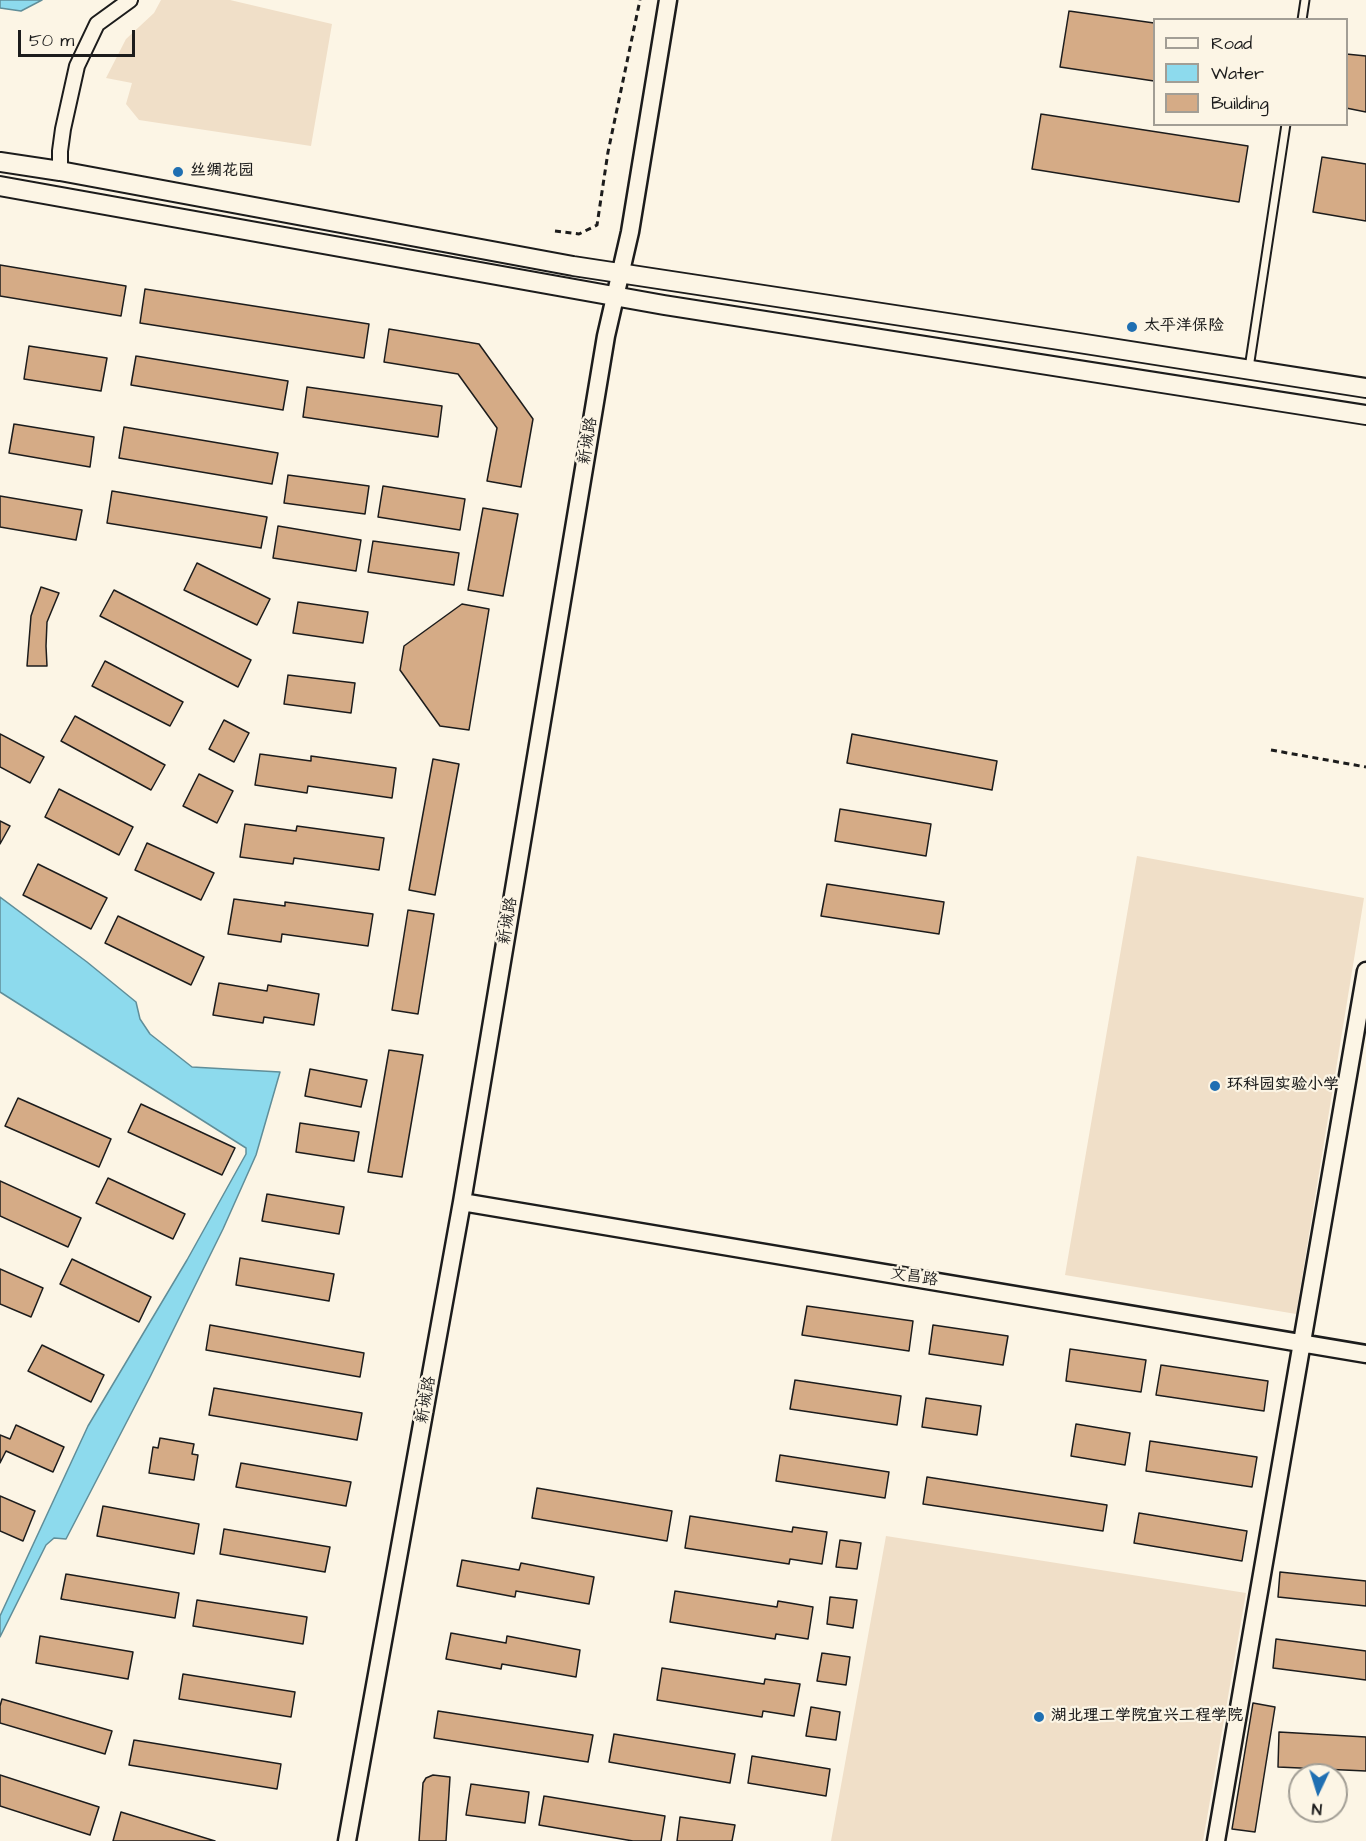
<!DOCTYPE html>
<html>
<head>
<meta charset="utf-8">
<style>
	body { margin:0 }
	#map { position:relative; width:1366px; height:1841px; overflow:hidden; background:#fcf5e5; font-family:"Architects Daughter",sans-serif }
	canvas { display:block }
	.legend { position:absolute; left:1153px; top:18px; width:195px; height:108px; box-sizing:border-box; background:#fcf5e5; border:2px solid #a29e95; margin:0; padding:8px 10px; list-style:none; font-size:18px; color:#1c1c1c }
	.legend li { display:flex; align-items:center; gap:12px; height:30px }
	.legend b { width:30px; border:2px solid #a29e95 }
	.north { position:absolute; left:1288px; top:1763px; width:60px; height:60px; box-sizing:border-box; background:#fcf5e5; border:2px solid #a29e95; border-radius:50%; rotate:184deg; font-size:16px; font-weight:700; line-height:24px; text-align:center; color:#1c1c1c }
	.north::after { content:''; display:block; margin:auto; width:21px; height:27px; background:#1f6fb2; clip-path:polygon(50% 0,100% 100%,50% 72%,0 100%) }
	.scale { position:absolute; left:18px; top:30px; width:117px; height:27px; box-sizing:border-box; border:3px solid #1c1c1c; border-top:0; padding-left:8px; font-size:18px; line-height:21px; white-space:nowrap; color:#1c1c1c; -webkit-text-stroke:4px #fcf5e5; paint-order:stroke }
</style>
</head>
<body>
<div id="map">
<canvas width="1366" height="1841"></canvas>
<ul class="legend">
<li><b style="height:8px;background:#fcf5e5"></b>Road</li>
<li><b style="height:16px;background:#8ddaed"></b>Water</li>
<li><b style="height:16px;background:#d5ab86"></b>Building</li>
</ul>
<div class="north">N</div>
<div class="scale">50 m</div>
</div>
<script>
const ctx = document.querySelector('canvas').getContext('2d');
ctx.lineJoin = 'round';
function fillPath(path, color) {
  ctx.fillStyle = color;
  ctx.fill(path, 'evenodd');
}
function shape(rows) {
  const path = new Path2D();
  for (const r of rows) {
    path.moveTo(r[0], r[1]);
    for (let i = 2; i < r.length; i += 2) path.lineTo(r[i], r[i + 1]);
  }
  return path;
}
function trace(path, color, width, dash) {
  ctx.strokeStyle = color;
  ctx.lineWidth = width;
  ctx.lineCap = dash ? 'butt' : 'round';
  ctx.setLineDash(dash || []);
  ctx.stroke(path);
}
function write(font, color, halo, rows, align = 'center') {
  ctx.font = font + ' "Architects Daughter","LXGW WenKai TC",sans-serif';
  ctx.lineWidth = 4.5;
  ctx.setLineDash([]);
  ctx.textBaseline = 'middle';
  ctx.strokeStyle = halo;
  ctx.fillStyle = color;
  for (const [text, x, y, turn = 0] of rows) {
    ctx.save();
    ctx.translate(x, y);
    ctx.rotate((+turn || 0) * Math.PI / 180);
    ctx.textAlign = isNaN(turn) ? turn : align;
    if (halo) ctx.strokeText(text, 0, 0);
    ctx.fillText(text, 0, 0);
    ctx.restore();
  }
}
const built = shape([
	[161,0,230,0,332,24,311,146,139,120,126,104,132,83,106,78,126,39,154,13],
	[1137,856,1364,898,1296,1314,1065,1275],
	[886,1536,1246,1593,1203,1841,831,1841]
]);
const water = shape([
	[0,0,42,0,21,11,0,8,0,0],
	[0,897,87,962,136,1002,140,1019,150,1034,192,1067,280,1072,256,1155,223,1229,150,1377,66,1539,54,1538,46,1545,0,1637,0,1616,88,1426,187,1260,246,1154,246,1148,0,992,0,897]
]);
const building = shape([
	[1069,11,1154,23,1154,81,1060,67,1069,11],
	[1346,54,1366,56,1366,112,1346,108,1346,54],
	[1041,114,1248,146,1239,202,1032,169,1041,114],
	[1322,157,1366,164,1366,221,1313,212,1322,157],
	[0,265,126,286,121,316,0,296,0,265],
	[145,289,369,324,364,358,140,323,145,289],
	[389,329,479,344,533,419,521,487,487,481,497,428,458,374,384,362,389,329],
	[29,346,107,358,101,391,24,379,29,346],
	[136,356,288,381,283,410,131,385,136,356],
	[307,387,442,406,438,437,303,417,307,387],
	[14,424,94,437,90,467,9,453,14,424],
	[124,427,278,453,272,484,119,458,124,427],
	[288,475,369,486,365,514,284,503,288,475],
	[383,486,465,499,460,530,378,517,383,486],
	[112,491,267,517,261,548,107,523,112,491],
	[0,496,82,510,76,540,0,527,0,496],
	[483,508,518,514,503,596,468,590,483,508],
	[278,526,361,540,356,571,273,558,278,526],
	[373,541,459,553,454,585,368,572,373,541],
	[197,563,270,599,257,625,184,590,197,563],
	[41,587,59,593,47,622,46,646,47,666,27,666,31,616,41,587],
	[114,590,251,660,238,687,100,616,114,590],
	[298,602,368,612,363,643,293,633,298,602],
	[462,604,489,609,469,730,440,726,400,670,404,646,462,604],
	[105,661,183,702,170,726,92,686,105,661],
	[288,675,355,683,351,713,284,704,288,675],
	[75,716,165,765,151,790,61,741,75,716],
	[224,720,249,733,234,762,209,749,224,720],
	[0,734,44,757,30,783,0,767,0,734],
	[852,734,997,761,992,790,847,763,852,734],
	[260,754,311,761,311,756,396,768,392,798,308,786,307,793,255,785,260,754],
	[433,759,459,764,435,895,409,890,433,759],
	[199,774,233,791,217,823,183,806,199,774],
	[59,789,133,827,119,855,45,817,59,789],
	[840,809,931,824,926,856,835,841,840,809],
	[0,821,10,826,0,844,0,821],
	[245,824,296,831,297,826,384,838,379,870,294,858,293,864,240,857,245,824],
	[147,843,214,873,201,900,135,870,147,843],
	[38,864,107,898,91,929,23,895,38,864],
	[827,884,944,902,939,934,821,916,827,884],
	[234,899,285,906,285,902,373,914,368,946,282,934,281,942,228,934,234,899],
	[408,910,434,914,418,1014,392,1010,408,910],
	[118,916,204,957,191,985,105,943,118,916],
	[219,983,267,991,268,985,319,994,314,1025,264,1017,263,1023,213,1015,219,983],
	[389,1050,423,1055,402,1177,368,1172,389,1050],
	[310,1069,367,1080,361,1107,305,1096,310,1069],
	[18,1098,111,1139,99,1167,5,1126,18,1098],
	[141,1104,235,1148,222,1175,128,1132,141,1104],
	[300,1123,359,1132,354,1161,296,1152,300,1123],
	[108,1178,185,1214,173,1239,96,1203,108,1178],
	[0,1181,81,1218,68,1247,0,1216,0,1181],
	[267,1194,344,1207,339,1234,262,1221,267,1194],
	[240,1258,334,1274,329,1301,236,1285,240,1258],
	[72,1259,151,1297,139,1322,60,1284,72,1259],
	[0,1269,43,1288,31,1317,0,1304,0,1269],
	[807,1306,913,1321,909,1351,802,1335,807,1306],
	[210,1325,364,1353,360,1377,206,1350,210,1325],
	[933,1325,1008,1336,1003,1365,929,1354,933,1325],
	[42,1345,104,1375,91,1402,28,1371,42,1345],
	[1070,1349,1146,1360,1141,1392,1066,1381,1070,1349],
	[1161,1365,1268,1381,1264,1411,1156,1395,1161,1365],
	[795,1380,901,1396,897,1425,790,1409,795,1380],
	[214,1388,362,1413,357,1440,209,1415,214,1388],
	[926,1398,981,1406,977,1435,922,1427,926,1398],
	[1076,1424,1130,1433,1125,1465,1071,1456,1076,1424],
	[16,1425,64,1447,53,1472,6,1451,0,1463,0,1435,10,1439,16,1425],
	[160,1438,194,1444,192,1454,198,1455,194,1480,149,1473,153,1447,158,1448,160,1438],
	[1150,1441,1257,1457,1252,1487,1146,1471,1150,1441],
	[780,1455,889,1472,885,1498,776,1481,780,1455],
	[241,1463,351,1482,346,1506,236,1487,241,1463],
	[927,1477,1107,1505,1103,1531,923,1504,927,1477],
	[537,1488,672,1511,667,1541,532,1518,537,1488],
	[0,1496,35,1511,23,1541,0,1531,0,1496],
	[103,1506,199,1524,194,1554,97,1536,103,1506],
	[1139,1513,1247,1531,1242,1561,1134,1543,1139,1513],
	[690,1516,792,1532,793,1527,827,1532,822,1564,790,1559,789,1564,685,1548,690,1516],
	[224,1529,330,1547,325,1572,220,1554,224,1529],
	[840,1540,861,1543,857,1569,836,1567,840,1540],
	[462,1560,519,1570,521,1563,594,1577,589,1604,516,1591,515,1597,457,1586,462,1560],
	[1280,1572,1366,1581,1366,1606,1278,1597,1280,1572],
	[66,1574,179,1593,175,1618,61,1599,66,1574],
	[675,1591,777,1607,778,1601,813,1607,808,1639,776,1634,775,1639,670,1622,675,1591],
	[830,1597,857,1600,853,1628,827,1624,830,1597],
	[197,1600,307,1617,303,1644,193,1626,197,1600],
	[451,1633,506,1643,507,1636,580,1650,576,1677,502,1664,501,1669,446,1659,451,1633],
	[40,1636,133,1652,128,1679,36,1663,40,1636],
	[1276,1639,1366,1651,1366,1680,1273,1668,1276,1639],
	[822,1653,850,1657,846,1685,817,1681,822,1653],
	[662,1668,764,1684,765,1679,800,1684,794,1716,763,1711,762,1717,657,1700,662,1668],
	[183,1674,295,1692,291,1717,179,1699,183,1674],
	[2,1699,112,1731,105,1754,0,1723,0,1706,2,1699],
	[1253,1703,1275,1707,1255,1832,1232,1829,1253,1703],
	[811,1707,840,1712,836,1740,806,1736,811,1707],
	[438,1711,593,1735,588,1762,434,1738,438,1711],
	[1279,1732,1366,1737,1366,1771,1278,1767,1279,1732],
	[614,1734,735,1754,730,1783,609,1762,614,1734],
	[134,1740,281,1764,277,1789,129,1765,134,1740],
	[752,1756,830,1769,826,1796,748,1783,752,1756],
	[0,1775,99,1807,90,1835,0,1806,0,1775],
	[433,1775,450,1777,446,1841,419,1841,423,1783,426,1778,433,1775],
	[471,1784,529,1792,525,1823,466,1815,471,1784],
	[544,1796,665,1816,661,1841,633,1841,539,1825,544,1796],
	[121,1812,215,1841,113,1841,121,1812],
	[680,1817,735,1825,732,1841,677,1841,680,1817]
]);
const path = shape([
	[555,231,579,234,597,225,608,152,640,0],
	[1271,750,1366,767]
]);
const service = shape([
	[1302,20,1305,0],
	[1249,368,1286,124]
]);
const minor = shape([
	[60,171,60,151,63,129,77,66,97,24,130,0]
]);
const tertiary = shape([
	[462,1202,1366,1354],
	[347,1841,462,1202,606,336,630,232,668,0],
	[1216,1841,1366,971]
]);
const secondary = shape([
	[0,162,60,171,573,266,1079,343,1366,388],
	[0,186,664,305,1366,415]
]);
const markers = [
	[178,172,6,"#1f6fb2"],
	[1132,327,6,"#1f6fb2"],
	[1215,1086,6,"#1f6fb2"],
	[1039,1717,6,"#1f6fb2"]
];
const poiNames = [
	["丝绸花园",190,172],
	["太平洋保险",1144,327],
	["环科园实验小学",1227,1086],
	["湖北理工学院宜兴工程学院",1051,1717]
];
const streetNames = [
	["新城路",589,441,-81],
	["新城路",509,921,-81],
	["文昌路",914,1278,9],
	["新城路",427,1400,-80]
];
fillPath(built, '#f0dfc8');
fillPath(water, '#8ddaed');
trace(water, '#608e99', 1.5);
fillPath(building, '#d5ab86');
trace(building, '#1c1c1c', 1.5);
trace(service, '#1c1c1c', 11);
trace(minor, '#1c1c1c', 18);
trace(tertiary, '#1c1c1c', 21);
trace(secondary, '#1c1c1c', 22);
trace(path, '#1c1c1c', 3, [6, 4.5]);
trace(service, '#fcf5e5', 7);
trace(minor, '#fcf5e5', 14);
trace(tertiary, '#fcf5e5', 16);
trace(secondary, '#fcf5e5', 18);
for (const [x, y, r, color] of markers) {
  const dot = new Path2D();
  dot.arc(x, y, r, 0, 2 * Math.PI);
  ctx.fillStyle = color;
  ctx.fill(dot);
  trace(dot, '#fcf5e5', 2);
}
write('bold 16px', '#1c1c1c', '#fcf5e5', poiNames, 'left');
write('16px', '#1c1c1c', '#fcf5e5', streetNames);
</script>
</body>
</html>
